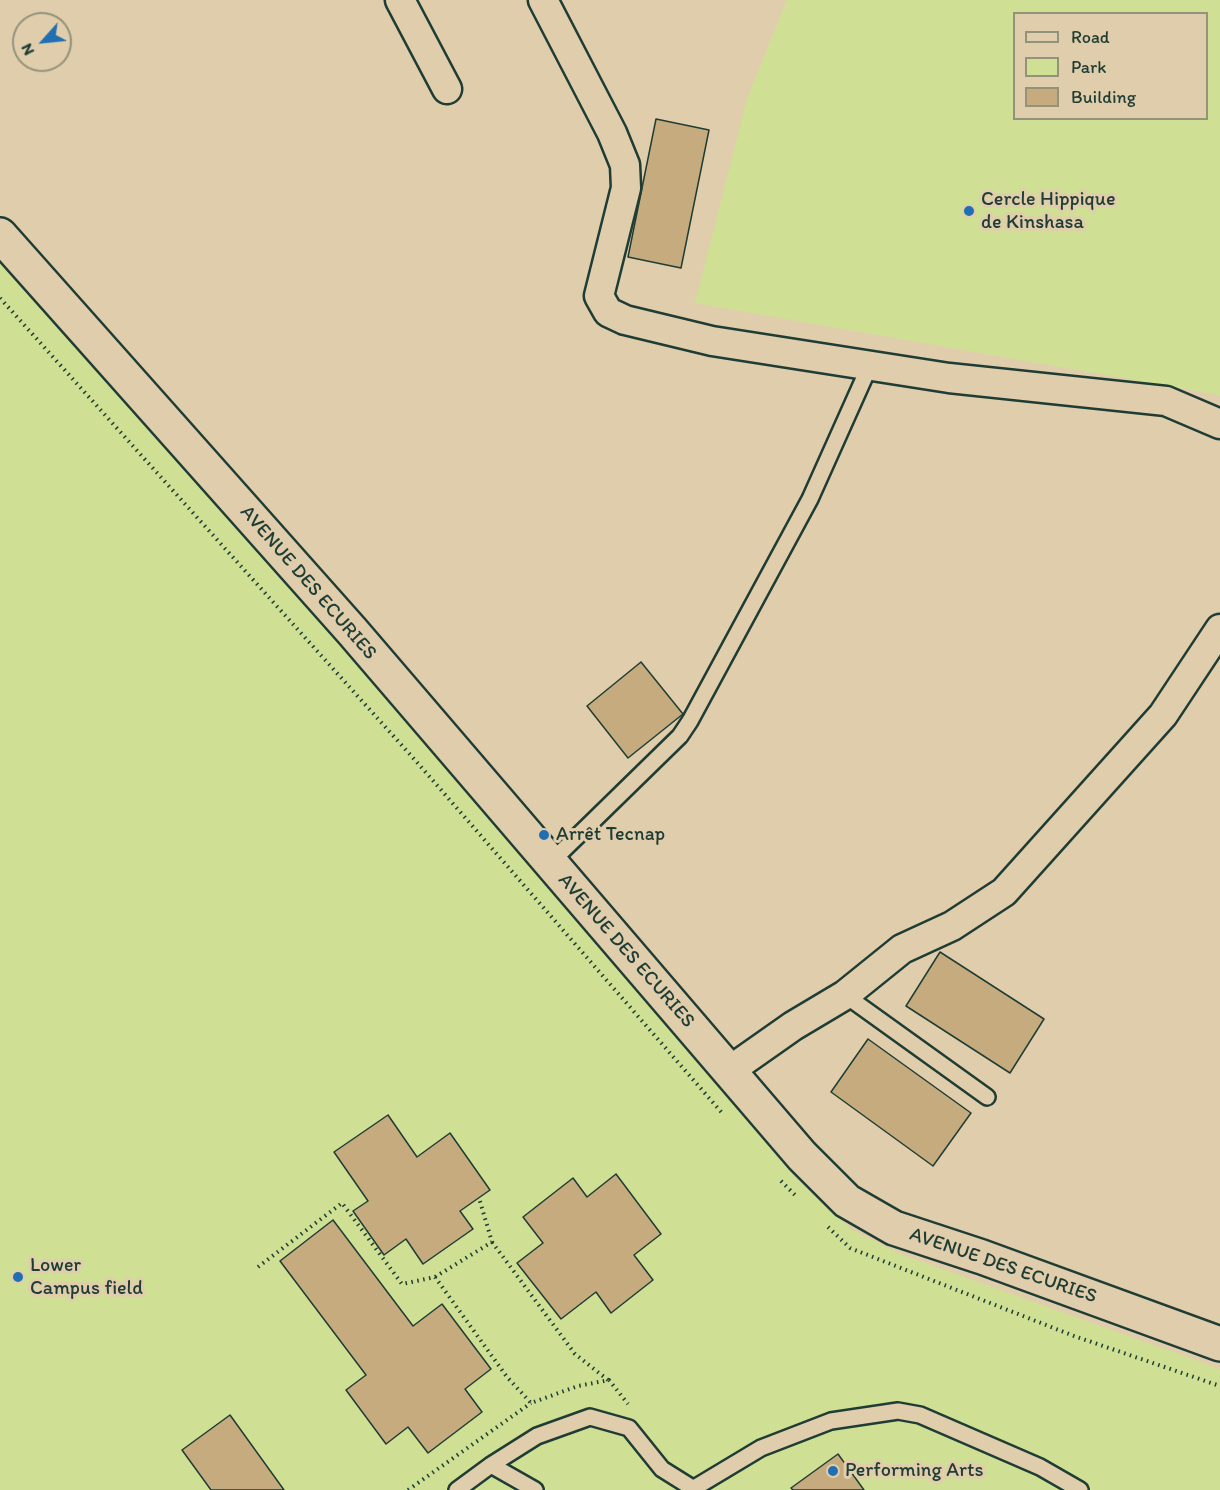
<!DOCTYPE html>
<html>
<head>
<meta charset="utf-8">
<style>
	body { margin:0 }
	#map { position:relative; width:1220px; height:1490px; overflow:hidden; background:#e0cdab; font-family:Itim,sans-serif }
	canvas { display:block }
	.legend { position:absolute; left:1013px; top:12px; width:195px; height:108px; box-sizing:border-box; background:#e0cdab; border:2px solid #93937b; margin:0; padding:8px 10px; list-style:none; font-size:18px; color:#1f3d34 }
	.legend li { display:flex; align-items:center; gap:12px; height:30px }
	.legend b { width:30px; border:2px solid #93937b }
	.north { position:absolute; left:12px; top:12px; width:60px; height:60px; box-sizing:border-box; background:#e0cdab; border:2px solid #93937b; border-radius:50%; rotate:243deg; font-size:16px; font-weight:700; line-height:24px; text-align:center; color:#1f3d34 }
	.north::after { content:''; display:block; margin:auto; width:21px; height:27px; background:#1f6fb2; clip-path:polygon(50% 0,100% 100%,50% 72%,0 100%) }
</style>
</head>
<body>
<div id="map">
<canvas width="1220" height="1490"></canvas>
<ul class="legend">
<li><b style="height:8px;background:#e0cdab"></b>Road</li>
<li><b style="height:16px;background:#cfe094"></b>Park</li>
<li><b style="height:16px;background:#c5ab7e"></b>Building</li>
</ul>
<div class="north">N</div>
</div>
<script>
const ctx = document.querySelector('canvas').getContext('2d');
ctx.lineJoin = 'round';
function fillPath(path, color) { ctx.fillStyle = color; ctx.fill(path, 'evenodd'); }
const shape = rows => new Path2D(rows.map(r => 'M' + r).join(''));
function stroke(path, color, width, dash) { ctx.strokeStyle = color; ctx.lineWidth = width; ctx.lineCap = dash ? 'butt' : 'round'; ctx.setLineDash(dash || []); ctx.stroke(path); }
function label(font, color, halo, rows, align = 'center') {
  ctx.font = font + ' Itim,sans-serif'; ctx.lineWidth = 6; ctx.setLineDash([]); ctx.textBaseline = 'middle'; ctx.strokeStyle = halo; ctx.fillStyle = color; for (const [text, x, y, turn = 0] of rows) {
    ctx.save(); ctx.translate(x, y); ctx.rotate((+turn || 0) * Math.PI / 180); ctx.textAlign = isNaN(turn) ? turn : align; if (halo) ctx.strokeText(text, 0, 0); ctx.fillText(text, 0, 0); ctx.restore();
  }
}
const green = shape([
	[787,0,1220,0,1220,395,695,303,747,99],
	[1014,14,1206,14,1206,118,1014,118],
	[0,254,188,466,795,1177,852,1230,903,1255,1220,1369,1220,1490,0,1490]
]);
const building = shape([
	[656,119,709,130,681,268,628,257,656,119],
	[641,662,683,714,628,758,587,706,641,662],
	[940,952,1044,1019,1010,1073,906,1006,940,952],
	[868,1039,971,1113,933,1166,831,1092,868,1039],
	[388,1115,417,1157,450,1133,490,1190,460,1211,473,1229,423,1264,406,1239,384,1255,353,1211,368,1201,334,1152,388,1115],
	[616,1174,661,1234,634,1255,653,1280,611,1313,596,1292,561,1319,517,1263,543,1243,523,1217,573,1178,587,1197,616,1174],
	[333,1220,413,1326,442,1304,491,1369,465,1389,482,1412,428,1453,408,1427,386,1444,346,1390,366,1375,280,1261,333,1220],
	[230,1415,284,1490,211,1490,182,1450,230,1415],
	[838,1454,864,1490,793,1490,791,1488,838,1454]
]);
const path = shape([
	[0,298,415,760,723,1114],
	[781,1181,797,1197],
	[828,1227,850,1248,1074,1336,1220,1386],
	[492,1242,575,1354,608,1380],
	[258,1267,342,1203,402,1284,435,1277,507,1377,531,1403,578,1386,609,1380,628,1404],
	[435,1277,492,1242,479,1198],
	[408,1490,531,1403]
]);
const service = shape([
	[550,863,680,736,690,721,810,499,870,365],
	[845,995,987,1097],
	[491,1465,535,1490],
	[457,1490,491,1465,537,1436,590,1417,629,1428,662,1469,694,1489],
	[691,1490,761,1448,831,1421,898,1411,920,1415,1040,1467,1080,1490]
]);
const minor = shape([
	[400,0,447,89],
	[543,0,612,133,625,165,626,188,599,296,608,312,625,320,712,341,949,378,1166,401,1220,424],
	[729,1071,793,1026,845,995,902,949,952,926,1004,892,1163,715,1220,629]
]);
const tertiary = shape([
	[0,235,352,631,802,1156,847,1201,894,1228,982,1257,1220,1344]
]);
const markers = [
	[969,211,6,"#1f6fb2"],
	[544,835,6,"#1f6fb2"],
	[18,1277,6,"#1f6fb2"],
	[833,1471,6,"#1f6fb2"]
];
const poiNames = [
	["Cercle Hippique",981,200],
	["de Kinshasa",981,223],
	["Arrêt Tecnap",556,835],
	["Lower",30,1266],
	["Campus field",30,1289],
	["Performing Arts",845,1471]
];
const streetNames = [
	["AVENUE DES ECURIES",308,583,49],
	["AVENUE DES ECURIES",626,951,49],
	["AVENUE DES ECURIES",1003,1266,19]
];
fillPath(green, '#cfe094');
fillPath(building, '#c5ab7e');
stroke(building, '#1f3d34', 1.5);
stroke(service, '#1f3d34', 20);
stroke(minor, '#1f3d34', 33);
stroke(tertiary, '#1f3d34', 38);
stroke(path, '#1f3d34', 4, [1.5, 4.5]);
stroke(service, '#e0cdab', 15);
stroke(minor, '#e0cdab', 28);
stroke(tertiary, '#e0cdab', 33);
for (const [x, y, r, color] of markers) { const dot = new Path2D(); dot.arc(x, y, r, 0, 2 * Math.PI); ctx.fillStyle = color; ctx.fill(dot); stroke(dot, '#e0cdab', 2); }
label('20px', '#1f3d34', '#e0cdab', poiNames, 'left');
label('20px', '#1f3d34', '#e0cdab', streetNames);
</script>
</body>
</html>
